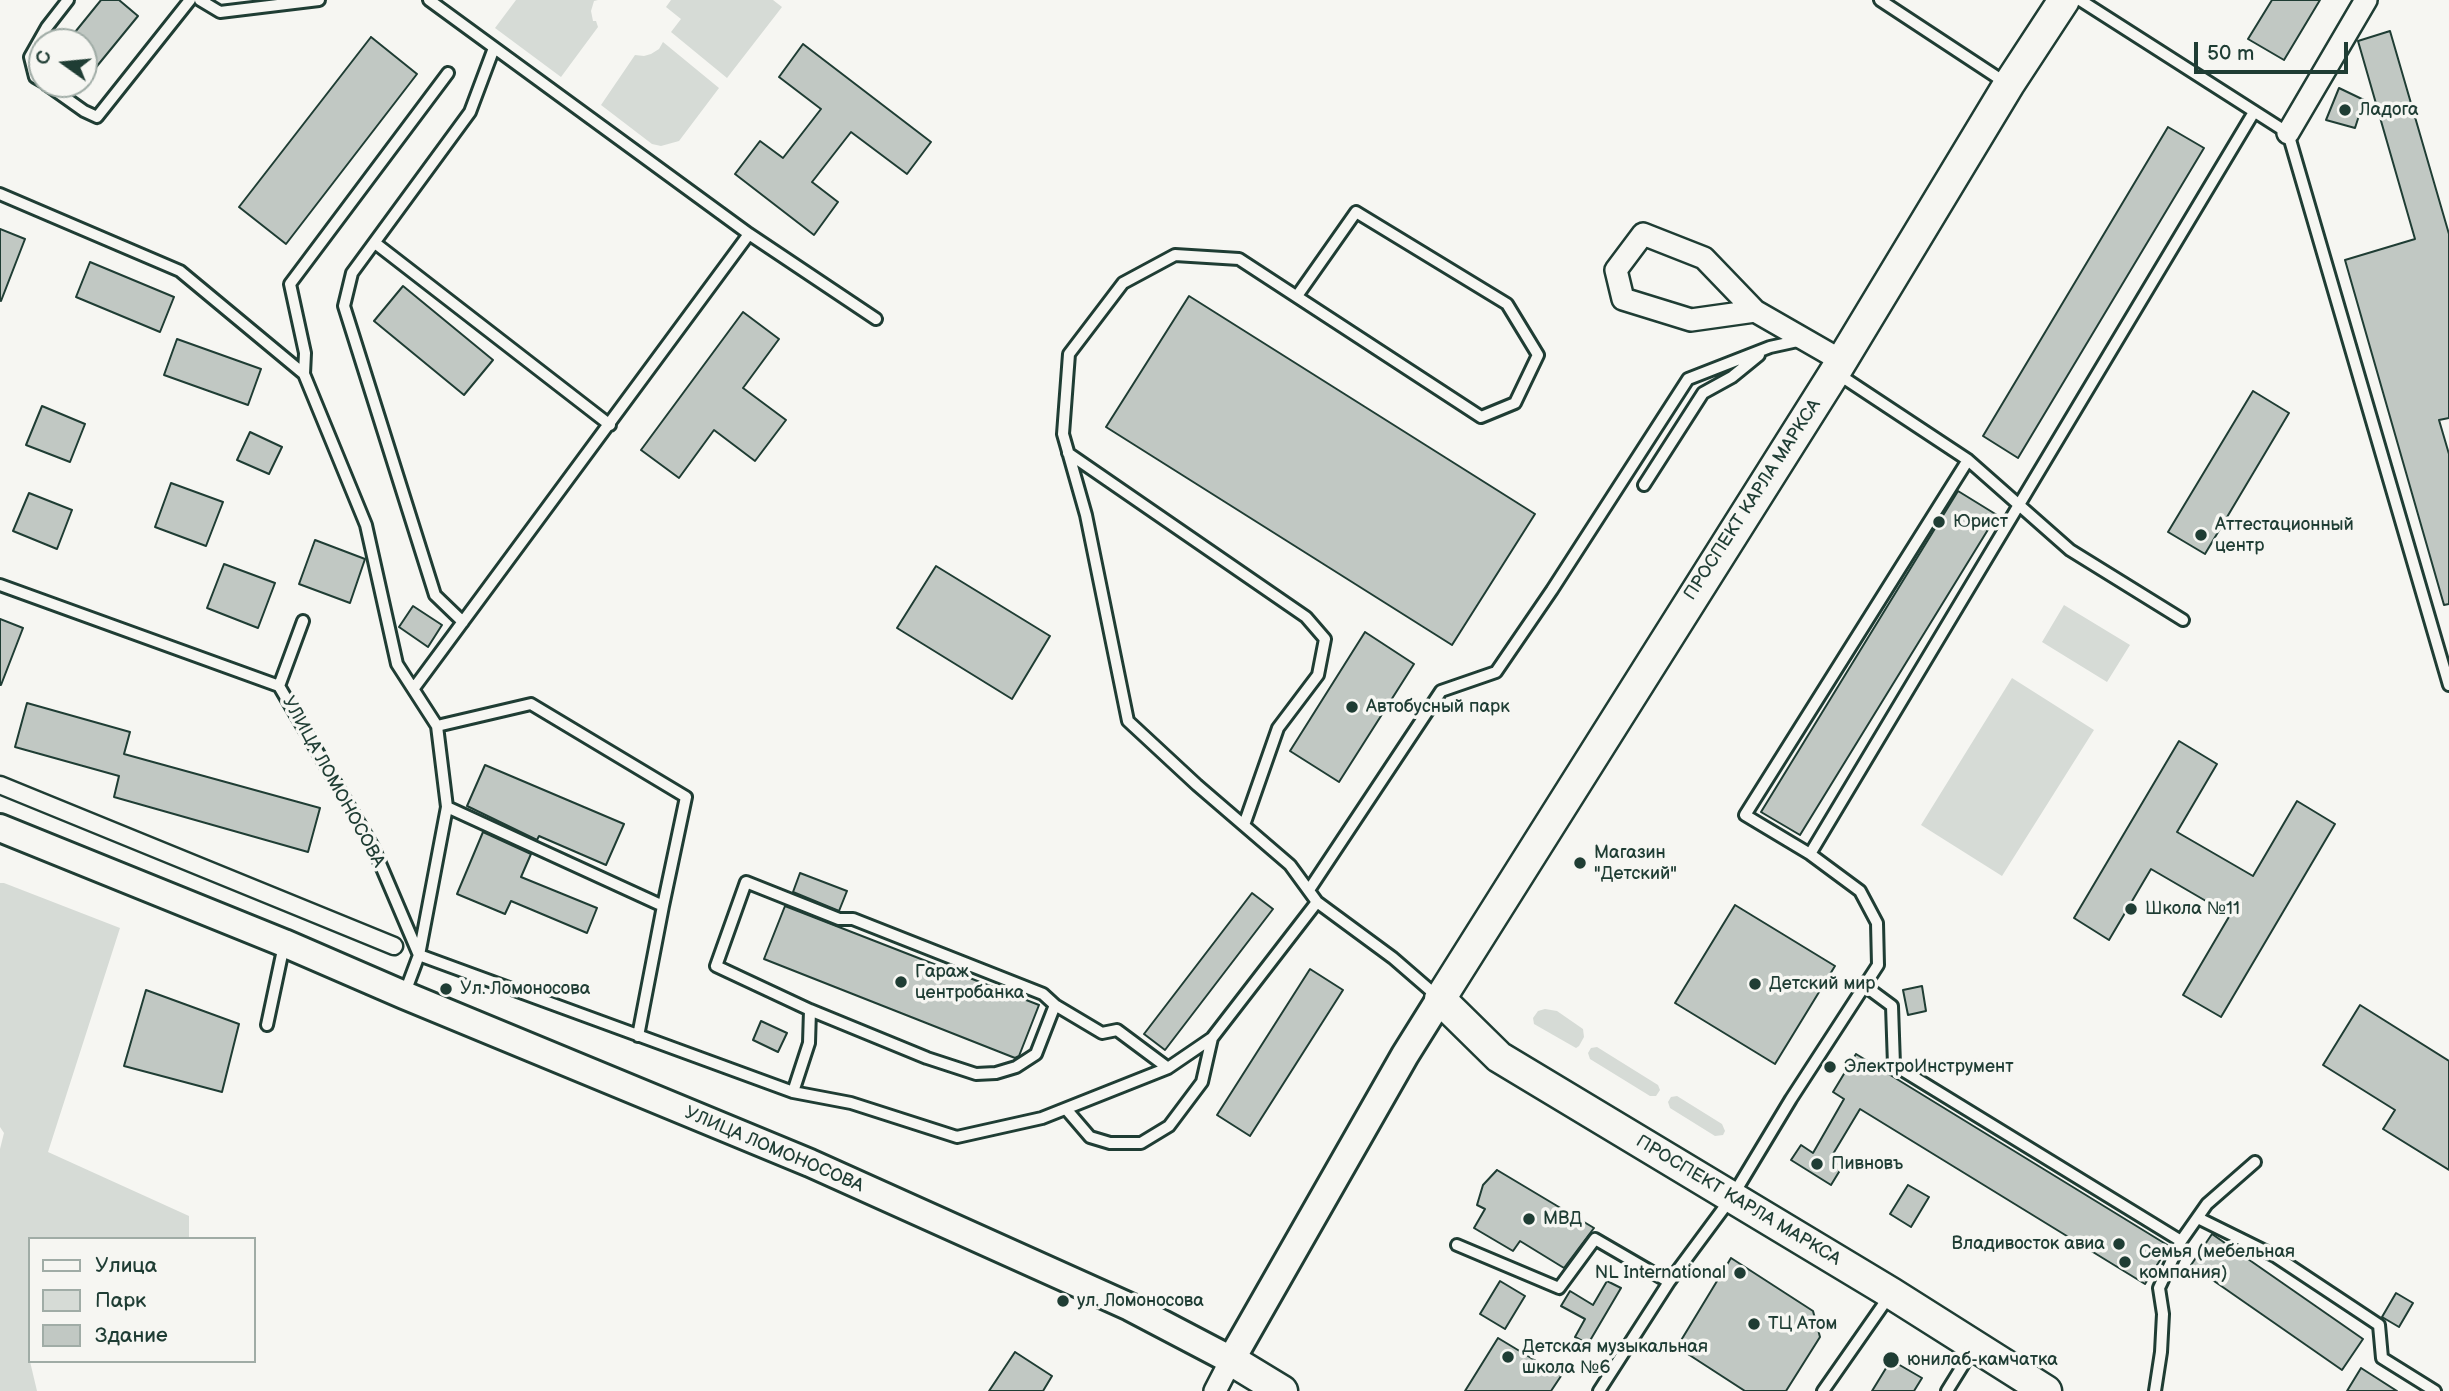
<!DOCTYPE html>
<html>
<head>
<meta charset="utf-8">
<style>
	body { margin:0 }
	#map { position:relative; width:2449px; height:1391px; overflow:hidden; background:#f6f6f2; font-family:"Balsamiq Sans",sans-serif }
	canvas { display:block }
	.legend { position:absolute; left:28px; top:1237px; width:228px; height:126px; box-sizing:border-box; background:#f6f6f2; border:2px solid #a0aca6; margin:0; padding:9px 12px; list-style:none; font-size:21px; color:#1f3d34 }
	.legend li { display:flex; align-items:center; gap:14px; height:35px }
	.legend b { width:35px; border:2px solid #a0aca6 }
	.north { position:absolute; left:28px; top:28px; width:70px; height:70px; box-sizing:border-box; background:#f6f6f2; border:2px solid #a0aca6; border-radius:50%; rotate:285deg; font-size:19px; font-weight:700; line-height:28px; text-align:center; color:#1f3d34 }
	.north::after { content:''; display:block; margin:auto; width:24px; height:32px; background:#1f3d34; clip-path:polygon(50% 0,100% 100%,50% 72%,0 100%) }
	.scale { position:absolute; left:2194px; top:42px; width:154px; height:32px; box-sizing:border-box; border:4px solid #1f3d34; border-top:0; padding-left:9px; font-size:21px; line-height:24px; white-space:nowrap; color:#1f3d34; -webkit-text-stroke:5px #f6f6f2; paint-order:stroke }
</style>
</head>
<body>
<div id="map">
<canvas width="2449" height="1391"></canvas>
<ul class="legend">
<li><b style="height:9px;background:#f6f6f2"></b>Улица</li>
<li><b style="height:19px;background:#d6dbd6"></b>Парк</li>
<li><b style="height:19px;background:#c1c8c3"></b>Здание</li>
</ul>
<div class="north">С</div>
<div class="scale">50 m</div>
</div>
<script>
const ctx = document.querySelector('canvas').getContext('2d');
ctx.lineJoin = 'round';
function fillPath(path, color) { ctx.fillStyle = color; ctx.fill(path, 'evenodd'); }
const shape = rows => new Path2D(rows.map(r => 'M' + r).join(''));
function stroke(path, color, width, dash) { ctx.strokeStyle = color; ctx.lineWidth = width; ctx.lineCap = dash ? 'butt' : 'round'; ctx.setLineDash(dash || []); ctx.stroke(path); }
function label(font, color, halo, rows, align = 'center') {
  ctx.font = font + ' "Balsamiq Sans",sans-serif'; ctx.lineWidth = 7; ctx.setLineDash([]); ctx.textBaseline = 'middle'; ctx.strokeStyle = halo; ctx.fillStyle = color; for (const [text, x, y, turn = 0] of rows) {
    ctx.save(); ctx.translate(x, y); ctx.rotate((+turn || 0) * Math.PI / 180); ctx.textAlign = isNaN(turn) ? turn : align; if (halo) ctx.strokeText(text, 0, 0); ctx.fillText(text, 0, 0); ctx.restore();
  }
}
const green = shape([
	[516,0,598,0,594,1,591,11,593,21,596,21,598,27,561,77,495,28],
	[671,0,773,0,782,7,727,78,671,32,681,19,666,7],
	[663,42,719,88,679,141,661,146,652,144,601,105,635,55,644,56,651,54,659,49],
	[2064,605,2130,645,2107,682,2042,642],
	[2012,678,2094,730,2002,876,1921,825],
	[0,883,4,883,120,928,48,1152,189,1216,189,1239,30,1239,28,1353,37,1391,0,1391,0,1149,4,1133,0,1127],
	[1545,1009,1557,1011,1583,1029,1584,1037,1579,1046,1576,1048,1534,1024,1533,1018,1538,1011],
	[1597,1047,1658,1085,1660,1090,1656,1096,1650,1096,1590,1059,1588,1053,1591,1048],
	[1677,1096,1722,1124,1725,1131,1723,1135,1715,1136,1670,1108,1668,1102,1671,1097]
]);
const building = shape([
	[101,0,119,0,138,16,84,82,84,42,67,42,101,0],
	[2272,0,2320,0,2284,60,2248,39,2272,0],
	[2390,31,2449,234,2449,418,2439,420,2449,454,2449,604,2444,605,2345,260,2415,239,2358,41,2390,31],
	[371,37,417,74,286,244,239,207,371,37],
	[803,44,931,142,907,174,851,132,812,182,838,202,814,235,735,174,760,141,783,158,821,109,779,77,803,44],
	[2339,88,2364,100,2355,128,2326,120,2339,88],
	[2168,127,2204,148,2018,458,1983,436,2168,127],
	[0,229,25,239,1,301,0,300,0,229],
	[90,262,174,297,160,332,76,297,90,262],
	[403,286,493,360,464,395,374,321,403,286],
	[1189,296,1535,514,1452,645,1106,427,1189,296],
	[743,312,779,339,743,388,786,420,755,461,714,430,679,478,641,450,743,312],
	[177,339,261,369,248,405,164,375,177,339],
	[2253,391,2289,413,2205,554,2168,532,2253,391],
	[42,406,85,424,70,462,26,445,42,406],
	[250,432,282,447,269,474,237,460,250,432],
	[171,483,223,502,206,546,155,527,171,483],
	[1958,491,1997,515,1800,835,1761,812,1958,491],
	[29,493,72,510,57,549,13,531,29,493],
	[315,540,365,559,350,603,299,584,315,540],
	[224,564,275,583,258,628,207,608,224,564],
	[936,566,1050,636,1012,699,897,628,936,566],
	[413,606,442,625,428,647,399,627,413,606],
	[0,619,23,628,1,685,0,685,0,619],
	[1365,632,1414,664,1339,782,1290,751,1365,632],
	[27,703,130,732,124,754,320,808,308,852,114,797,119,776,15,747,27,703],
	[2179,741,2217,764,2177,832,2253,876,2297,801,2335,824,2221,1017,2183,995,2230,915,2151,869,2109,940,2074,918,2179,741],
	[485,765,624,824,606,865,539,836,537,840,467,806,485,765],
	[483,832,531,854,521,877,597,908,587,933,511,901,505,914,457,894,483,832],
	[800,873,847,891,839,911,793,892,800,873],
	[1252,893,1273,909,1165,1050,1144,1034,1252,893],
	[1735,905,1835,966,1775,1064,1675,1003,1735,905],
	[785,906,1039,1005,1019,1056,1015,1058,764,959,785,906],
	[1310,969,1343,990,1250,1136,1217,1115,1310,969],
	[1922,986,1926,1011,1908,1015,1903,990,1922,986],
	[146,990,239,1024,222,1092,124,1066,146,990],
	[2360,1005,2449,1061,2449,1170,2383,1129,2395,1110,2323,1065,2360,1005],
	[761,1021,787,1033,778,1052,753,1040,761,1021],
	[1856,1054,2169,1246,2145,1284,1860,1109,1830,1159,1842,1167,1831,1185,1791,1160,1801,1145,1813,1153,1844,1099,1833,1092,1856,1054],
	[1497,1170,1594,1228,1564,1268,1520,1241,1513,1251,1474,1228,1485,1209,1477,1205,1483,1185,1497,1170],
	[1908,1185,1929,1197,1911,1227,1890,1214,1908,1185],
	[2212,1234,2363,1339,2342,1370,2191,1265,2212,1234],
	[1731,1258,1813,1311,1820,1337,1786,1391,1745,1391,1677,1347,1731,1258],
	[1500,1281,1525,1296,1505,1329,1480,1314,1500,1281],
	[1607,1281,1621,1288,1588,1344,1575,1337,1585,1319,1561,1306,1570,1291,1593,1305,1607,1281],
	[2396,1293,2413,1303,2399,1327,2382,1317,2396,1293],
	[1498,1338,1561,1376,1551,1391,1465,1391,1498,1338],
	[1015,1352,1052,1376,1043,1391,989,1391,1015,1352],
	[1891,1360,1922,1378,1914,1391,1872,1391,1891,1360],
	[2361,1368,2397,1391,2347,1391,2361,1368]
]);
const service = shape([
	[200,0,220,12,319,0],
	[429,0,749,234,876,319],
	[1880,0,2006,83],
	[2080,0,2288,133,2449,685],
	[42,81,35,77,30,57,47,27,68,0],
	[46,84,84,111,97,117,190,0],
	[0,194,180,271,304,374,366,525,397,664,437,726,447,807,419,955,404,995],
	[375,243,610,425],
	[1297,296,1356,212,1507,304,1538,355,1515,403,1481,417,1239,259,1175,255,1123,283,1069,354,1063,434,1086,515,1128,721,1197,785,1290,865,1317,902],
	[304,374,305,353,290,284,448,73],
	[1838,374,1968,460,2070,550,2183,620],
	[1068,453,1306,617,1325,639,1318,675,1278,728,1244,825],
	[1644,485,1703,393,1732,377,1759,355],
	[0,585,279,686,373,847,419,955],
	[463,622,435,595,344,306,352,273,470,112,494,48],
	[279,686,303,621],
	[414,688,749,234],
	[437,726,531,704,686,797,663,906],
	[447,807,663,906,638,1036],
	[1810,854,2254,112],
	[1309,890,1441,691,1496,672,1552,590,1688,379,1770,347,1802,340],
	[419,955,793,1092,851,1103,957,1137,1042,1118,1168,1068,1212,1038,1317,902,1393,958,1438,997],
	[1865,986,1892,1006,1894,1065,2181,1241,2159,1288,2163,1314,2161,1352,2155,1391],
	[1055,1005,1102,1033,1117,1030,1168,1068],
	[267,1025,284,945],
	[793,1092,809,1043,810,1010,927,1058,976,1074,996,1073,1016,1067,1036,1054,1055,1005,1043,994,853,919,839,919,746,882,716,966,810,1010],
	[1066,1109,1090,1137,1110,1143,1141,1143,1169,1126,1202,1082,1212,1038],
	[2198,1218,2275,1256,2379,1325,2382,1358,2435,1391],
	[2181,1241,2207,1204,2255,1162],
	[1457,1245,1559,1288,1595,1239,1669,1282],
	[1599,1391,1669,1282,1732,1197,1791,1099,1878,965,1877,923,1860,891,1810,854,1745,815,1968,460],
	[1823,1391,1890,1295],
	[1947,1391,1973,1349]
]);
const pedestrian = shape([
	[0,785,394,946]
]);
const minor = shape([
	[2288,133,2366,0],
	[1755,311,1704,258,1643,234,1616,270,1623,299,1691,320,1755,311,1842,361],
	[1215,1391,1231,1360]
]);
const tertiary = shape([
	[0,828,284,943,404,995,810,1163,1130,1307,1231,1360,1405,1055,1440,999]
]);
const secondary = shape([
	[1231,1360,1282,1391],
	[2046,1391,1891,1293,1499,1057,1440,999,1835,372,2009,84,2064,0]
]);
const markers = [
	[2345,110,7,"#1f3d34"],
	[1939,522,7,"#1f3d34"],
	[2201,535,7,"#1f3d34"],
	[1352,707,7,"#1f3d34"],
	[1580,863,7,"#1f3d34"],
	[2131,909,7,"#1f3d34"],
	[901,982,7,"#1f3d34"],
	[1755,984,7,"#1f3d34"],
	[446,989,7,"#1f3d34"],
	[1830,1067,7,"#1f3d34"],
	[1817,1164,7,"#1f3d34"],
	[1529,1219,7,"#1f3d34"],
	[2119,1244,7,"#1f3d34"],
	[2125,1262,7,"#1f3d34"],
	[1740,1273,7,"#1f3d34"],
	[1063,1301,7,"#1f3d34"],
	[1754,1324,7,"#1f3d34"],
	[1508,1357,7,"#1f3d34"],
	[1891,1360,9,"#1f3d34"]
];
const poiNames = [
	["Ладога",2359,110],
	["Юрист",1953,522],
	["Аттестационный",2215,525],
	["центр",2215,546],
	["Автобусный парк",1366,707],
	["Магазин",1594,853],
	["\"Детский\"",1594,874],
	["Школа №11",2145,909],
	["Гараж",915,972],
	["центробанка",915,993],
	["Детский мир",1769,984],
	["Ул. Ломоносова",460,989],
	["ЭлектроИнструмент",1844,1067],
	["Пивновъ",1831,1164],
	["МВД",1543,1219],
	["Владивосток авиа",2105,1244,"right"],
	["Семья (мебельная",2139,1252],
	["компания)",2139,1273],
	["NL International",1726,1273,"right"],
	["ул. Ломоносова",1077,1301],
	["ТЦ Атом",1768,1324],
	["Детская музыкальная",1522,1347],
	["школа №6",1522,1368],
	["юнилаб-камчатка",1907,1360]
];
const streetNames = [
	["ПРОСПЕКТ КАРЛА МАРКСА",1753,500,-57],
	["УЛИЦА ЛОМОНОСОВА",333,782,61],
	["УЛИЦА ЛОМОНОСОВА",774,1150,23],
	["ПРОСПЕКТ КАРЛА МАРКСА",1738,1201,31]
];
fillPath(green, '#d6dbd6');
fillPath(building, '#c1c8c3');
stroke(building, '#1f3d34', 2);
stroke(service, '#1f3d34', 16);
stroke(pedestrian, '#1f3d34', 21);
stroke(minor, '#1f3d34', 26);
stroke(tertiary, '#1f3d34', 32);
stroke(secondary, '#1f3d34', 35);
stroke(service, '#f6f6f2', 10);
stroke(pedestrian, '#f6f6f2', 16);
stroke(minor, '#f6f6f2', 21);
stroke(tertiary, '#f6f6f2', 26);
stroke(secondary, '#f6f6f2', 30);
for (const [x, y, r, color] of markers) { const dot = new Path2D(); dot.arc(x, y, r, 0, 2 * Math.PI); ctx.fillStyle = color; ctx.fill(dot); stroke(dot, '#f6f6f2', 2.5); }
label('18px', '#1f3d34', '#f6f6f2', poiNames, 'left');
label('18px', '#1f3d34', '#f6f6f2', streetNames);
</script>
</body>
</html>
